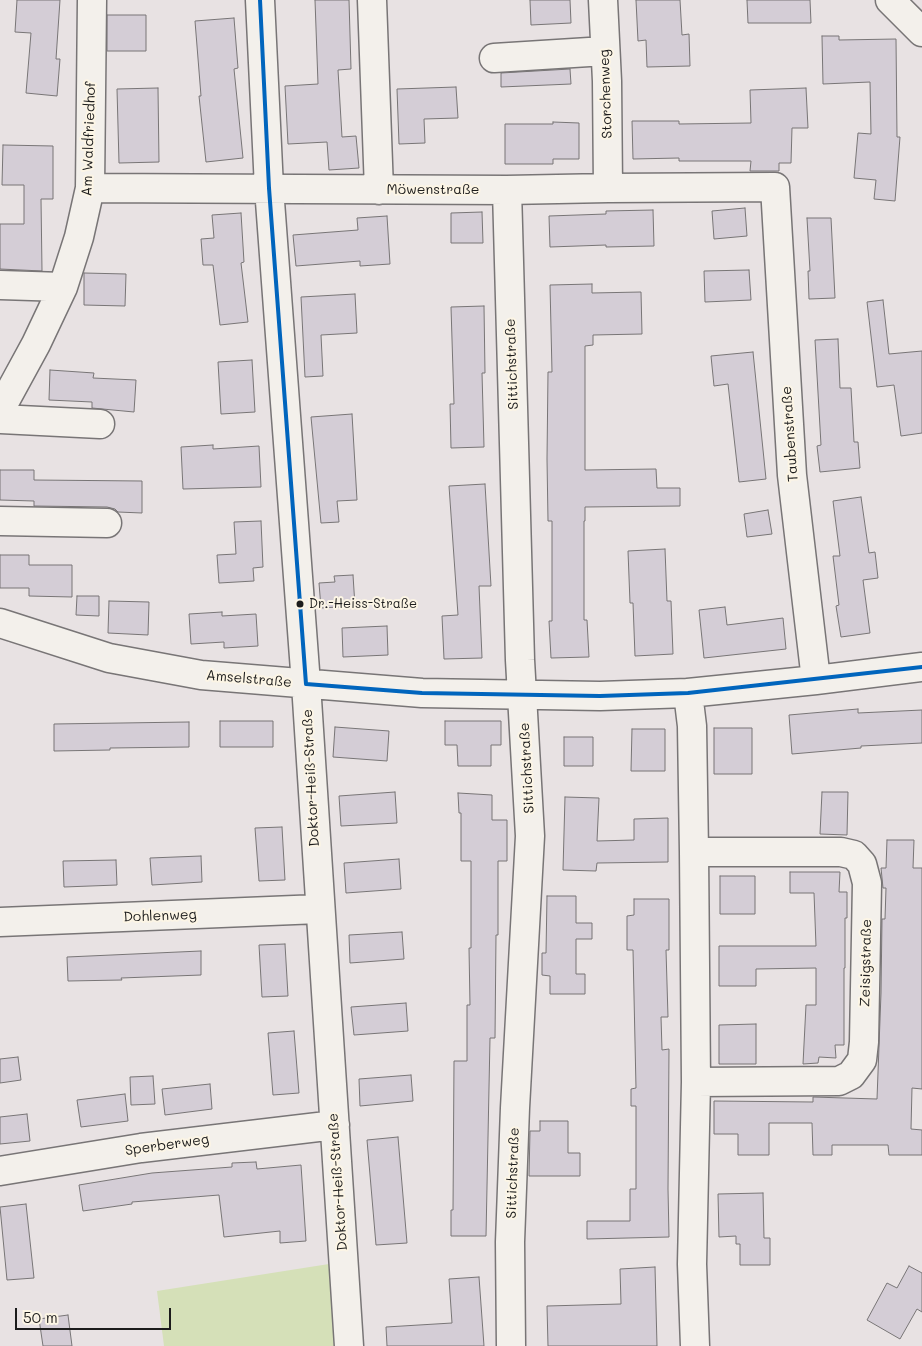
<!DOCTYPE html>
<html>
<head>
<meta charset="utf-8">
<style>
	body { margin:0 }
	#map { position:relative; width:922px; height:1346px; overflow:hidden; background:#e8e2e3; font-family:Mali,sans-serif }
	canvas { display:block }
	.scale { position:absolute; left:15px; top:1308px; width:156px; height:22px; box-sizing:border-box; border:2px solid #1c1c1c; border-top:0; padding-left:6px; font-size:15px; line-height:18px; white-space:nowrap; color:#1c1c1c; -webkit-text-stroke:4px #fcf5e5; paint-order:stroke }
</style>
</head>
<body>
<div id="map">
<canvas width="922" height="1346"></canvas>
<div class="scale">50 m</div>
</div>
<script>
const ctx = document.querySelector('canvas').getContext('2d');
ctx.lineJoin = 'round';
function fillPath(path, color) { ctx.fillStyle = color; ctx.fill(path, 'evenodd'); }
const shape = rows => new Path2D(rows.map(r => 'M' + r).join(''));
function stroke(path, color, width, dash) { ctx.strokeStyle = color; ctx.lineWidth = width; ctx.lineCap = dash ? 'butt' : 'round'; ctx.setLineDash(dash || []); ctx.stroke(path); }
function label(font, color, halo, rows, align = 'center') {
  ctx.font = font + ' Mali,sans-serif'; ctx.lineWidth = 4; ctx.setLineDash([]); ctx.textBaseline = 'middle'; ctx.strokeStyle = halo; ctx.fillStyle = color; for (const [text, x, y, turn = 0] of rows) {
    ctx.save(); ctx.translate(x, y); ctx.rotate((+turn || 0) * Math.PI / 180); ctx.textAlign = isNaN(turn) ? turn : align; if (halo) ctx.strokeText(text, 0, 0); ctx.fillText(text, 0, 0); ctx.restore();
  }
}
const green = shape([
	[329,1264,334,1346,164,1346,157,1291]
]);
const building = shape([
	[17,0,60,0,56,59,60,59,57,96,26,93,31,33,15,32,17,0],
	[315,0,349,0,351,69,338,70,342,137,356,136,359,168,329,170,327,142,288,144,285,86,318,84,315,0],
	[530,0,570,0,571,23,531,25,530,0],
	[636,0,680,0,682,35,689,34,690,66,647,67,646,40,638,41,636,0],
	[747,0,810,0,811,23,748,23,747,0],
	[107,15,146,15,146,51,107,51,107,15],
	[234,18,238,68,234,69,243,158,206,162,199,96,201,96,195,21,234,18],
	[822,36,839,36,839,40,896,39,897,137,900,137,895,201,874,199,876,180,854,178,858,133,871,134,870,82,823,84,822,36],
	[570,69,571,84,501,87,501,73,570,69],
	[456,87,458,118,424,119,425,143,399,144,397,89,456,87],
	[158,88,159,162,119,163,117,89,158,88],
	[806,88,808,128,792,128,791,163,779,163,779,171,750,171,751,161,679,161,679,158,633,159,632,121,679,121,679,124,751,123,750,90,806,88],
	[553,122,579,123,579,159,553,159,553,164,505,164,505,124,553,124,553,122],
	[3,145,53,146,53,199,41,199,42,271,0,269,0,224,24,224,24,185,2,185,3,145],
	[745,208,747,236,714,239,712,211,745,208],
	[653,210,654,246,606,247,606,245,550,247,549,216,606,214,606,211,653,210],
	[482,212,483,243,451,243,451,213,482,212],
	[241,213,244,262,241,263,248,322,220,325,213,265,203,265,201,239,214,238,212,215,241,213],
	[387,216,390,264,360,266,360,261,296,266,293,235,358,230,357,218,387,216],
	[807,218,831,218,835,298,809,299,808,271,810,271,807,218],
	[749,270,751,300,705,302,704,271,749,270],
	[84,273,126,274,125,306,84,305,84,273],
	[592,284,592,293,641,292,642,334,593,335,593,345,585,346,585,470,656,469,657,488,680,488,680,506,585,507,585,521,584,521,584,620,587,620,589,657,551,658,549,621,552,621,552,521,548,521,547,459,548,372,552,372,550,285,592,284],
	[355,294,357,333,321,335,323,376,305,377,301,297,355,294],
	[883,300,889,354,922,351,922,433,901,436,894,385,877,387,867,302,883,300],
	[484,306,485,373,482,373,484,447,451,448,450,404,454,404,451,307,484,306],
	[838,339,840,388,851,388,854,442,858,442,860,468,820,472,817,446,821,445,815,340,838,339],
	[753,352,766,479,739,482,728,384,714,386,711,356,753,352],
	[252,360,255,412,221,414,218,362,252,360],
	[50,370,94,373,93,378,136,380,134,412,92,408,92,402,49,400,50,370],
	[352,414,357,500,337,501,339,522,321,523,311,417,352,414],
	[213,445,213,449,259,446,261,487,183,489,181,447,213,445],
	[0,470,34,470,34,480,142,481,142,513,118,512,115,509,107,507,34,506,34,501,0,500,0,470],
	[485,484,491,586,479,586,482,658,444,659,442,616,458,615,449,486,485,484],
	[861,497,869,553,875,552,878,578,863,580,870,633,841,637,836,606,839,605,833,556,840,556,833,501,861,497],
	[768,510,772,534,747,537,744,514,768,510],
	[261,521,263,567,253,568,254,581,219,583,217,555,236,554,234,522,261,521],
	[665,549,667,601,671,601,673,654,635,656,633,603,630,603,628,551,665,549],
	[0,555,29,555,29,565,72,565,72,597,29,596,29,588,0,588,0,555],
	[353,575,355,606,321,608,319,583,335,582,334,576,353,575],
	[77,596,99,596,99,616,76,615,77,596],
	[109,601,149,602,148,635,108,633,109,601],
	[725,607,727,625,783,618,786,649,704,658,699,610,725,607],
	[222,612,222,616,256,614,258,646,224,648,224,642,191,644,189,614,222,612],
	[387,626,388,655,343,657,342,628,387,626],
	[858,709,858,713,922,710,922,743,861,746,861,748,792,754,789,715,858,709],
	[220,721,273,721,273,747,220,747,220,721],
	[445,721,501,721,501,745,491,745,491,766,458,766,457,745,445,745,445,721],
	[189,722,189,747,110,748,110,750,54,751,54,724,189,722],
	[335,727,389,731,387,761,333,757,335,727],
	[714,728,752,728,752,774,714,774,714,728],
	[632,729,665,729,665,771,631,771,632,729],
	[564,737,593,737,593,766,564,766,564,737],
	[395,792,397,823,341,826,339,796,395,792],
	[822,792,848,792,847,835,820,834,822,792],
	[458,793,492,795,492,820,507,820,507,861,498,861,498,935,496,935,495,1038,490,1038,486,1236,451,1236,451,1210,453,1210,454,1061,467,1061,467,1005,470,1005,469,948,471,948,471,861,461,861,461,813,459,813,458,793],
	[565,797,599,798,597,841,634,840,634,819,668,818,668,862,597,863,596,871,563,870,565,797],
	[282,827,285,880,259,881,255,828,282,827],
	[887,840,914,840,913,868,922,868,922,1089,912,1088,911,1129,922,1130,922,1155,889,1155,888,1145,832,1145,832,1155,813,1155,812,1123,769,1123,769,1155,738,1155,738,1134,714,1134,714,1101,813,1102,813,1097,877,1099,881,993,882,919,885,919,886,888,883,888,881,868,886,868,887,840],
	[201,856,202,882,152,885,150,858,201,856],
	[399,859,401,889,346,893,344,863,399,859],
	[116,860,117,885,64,887,63,861,116,860],
	[790,872,840,872,839,892,847,892,847,918,845,918,845,968,844,968,844,1045,835,1045,836,1058,819,1057,818,1063,803,1064,806,1005,816,1005,816,968,756,969,756,986,719,986,719,946,816,946,814,893,790,893,790,872],
	[720,876,755,876,755,914,720,914,720,876],
	[547,896,576,896,576,923,592,923,592,939,576,939,576,974,585,974,585,994,550,994,550,976,542,975,542,953,546,953,547,896],
	[634,899,669,899,669,950,666,950,668,1017,661,1017,662,1050,669,1049,668,1189,669,1237,587,1239,587,1221,630,1221,630,1189,636,1189,636,1106,631,1106,631,1089,636,1088,633,950,627,950,627,916,634,915,634,899],
	[402,932,404,959,350,963,349,935,402,932],
	[285,944,288,996,262,997,259,945,285,944],
	[201,951,201,975,121,978,122,980,68,981,67,957,201,951],
	[406,1003,408,1031,354,1035,351,1007,406,1003],
	[756,1024,756,1064,719,1064,719,1025,756,1024],
	[294,1031,299,1093,273,1095,268,1033,294,1031],
	[18,1057,21,1080,0,1083,0,1059,18,1057],
	[411,1075,413,1101,360,1106,359,1079,411,1075],
	[153,1076,155,1104,131,1105,130,1077,153,1076],
	[210,1084,212,1109,165,1115,162,1089,210,1084],
	[125,1094,128,1121,81,1127,77,1100,125,1094],
	[27,1114,30,1141,0,1144,0,1117,27,1114],
	[540,1121,568,1121,568,1153,580,1153,580,1176,529,1176,530,1131,540,1131,540,1121],
	[398,1137,407,1243,376,1245,367,1140,398,1137],
	[256,1162,257,1169,301,1165,306,1241,280,1243,280,1231,224,1237,219,1195,132,1202,132,1204,83,1211,79,1185,152,1173,232,1167,232,1163,256,1162],
	[763,1193,764,1238,770,1238,770,1265,740,1265,740,1244,736,1244,736,1236,719,1237,718,1194,763,1193],
	[26,1204,34,1278,7,1280,0,1207,26,1204],
	[909,1266,922,1273,922,1312,917,1309,900,1339,867,1320,887,1283,897,1288,909,1266],
	[655,1267,657,1346,548,1346,547,1306,621,1304,620,1269,655,1267],
	[479,1277,484,1346,387,1346,386,1327,452,1323,449,1279,479,1277],
	[68,1315,72,1346,43,1346,39,1319,68,1315]
]);
const minor = shape([
	[260,0,269,188,306,684,349,1346],
	[372,0,379,190],
	[603,0,607,81,608,188],
	[890,0,922,32],
	[494,58,605,51],
	[90,188,507,190,608,188,775,187,792,475,816,680],
	[507,190,520,660,530,836,515,1108,510,1242,511,1346],
	[0,285,63,287],
	[0,410,36,344,63,287,79,237,90,188,92,0],
	[0,419,100,424],
	[0,521,107,523],
	[0,623,109,658,201,675,422,693,600,696,688,693,816,680,922,667],
	[688,693,692,726,694,852,696,1082,692,1264,695,1346],
	[694,852,841,852,854,855,862,864,867,883,864,1042,862,1060,851,1075,839,1081,696,1082],
	[0,922,319,909],
	[0,1171,141,1148,335,1125]
]);
const bus1 = shape([
	[260,0,269,188,306,684],
	[306,684,422,693,600,696,688,693,922,667]
]);
const markers = [
	[300,604,4.5,"#1c1c1c"]
];
const busNames = [
	["Dr.-Heiss-Straße",309,604]
];
const streetNames = [
	["Storchenweg",606,94,-92],
	["Am Waldfriedhof",89,139,-88],
	["Möwenstraße",433,190],
	["Sittichstraße",512,364,-92],
	["Taubenstraße",790,434,-94],
	["Amselstraße",249,679,5],
	["Sittichstraße",527,768,-93],
	["Doktor-Heiß-Straße",311,778,-93],
	["Dohlenweg",160,916,-2],
	["Zeisigstraße",866,963,-89],
	["Sperberweg",167,1145,-8],
	["Sittichstraße",513,1173,-88],
	["Doktor-Heiß-Straße",338,1182,-94]
];
fillPath(green, '#d5e0b8');
fillPath(building, '#d4cdd6');
stroke(building, '#787576', 1);
stroke(minor, '#787576', 31);
stroke(minor, '#f3f0eb', 28);
stroke(bus1, '#0065bd', 4);
for (const [x, y, r, color] of markers) { const dot = new Path2D(); dot.arc(x, y, r, 0, 2 * Math.PI); ctx.fillStyle = color; ctx.fill(dot); stroke(dot, '#fcf5e5', 2); }
label('13px', '#1c1c1c', '#fcf5e5', busNames, 'left');
label('14px', '#1c1c1c', '#fcf5e5', streetNames);
</script>
</body>
</html>
